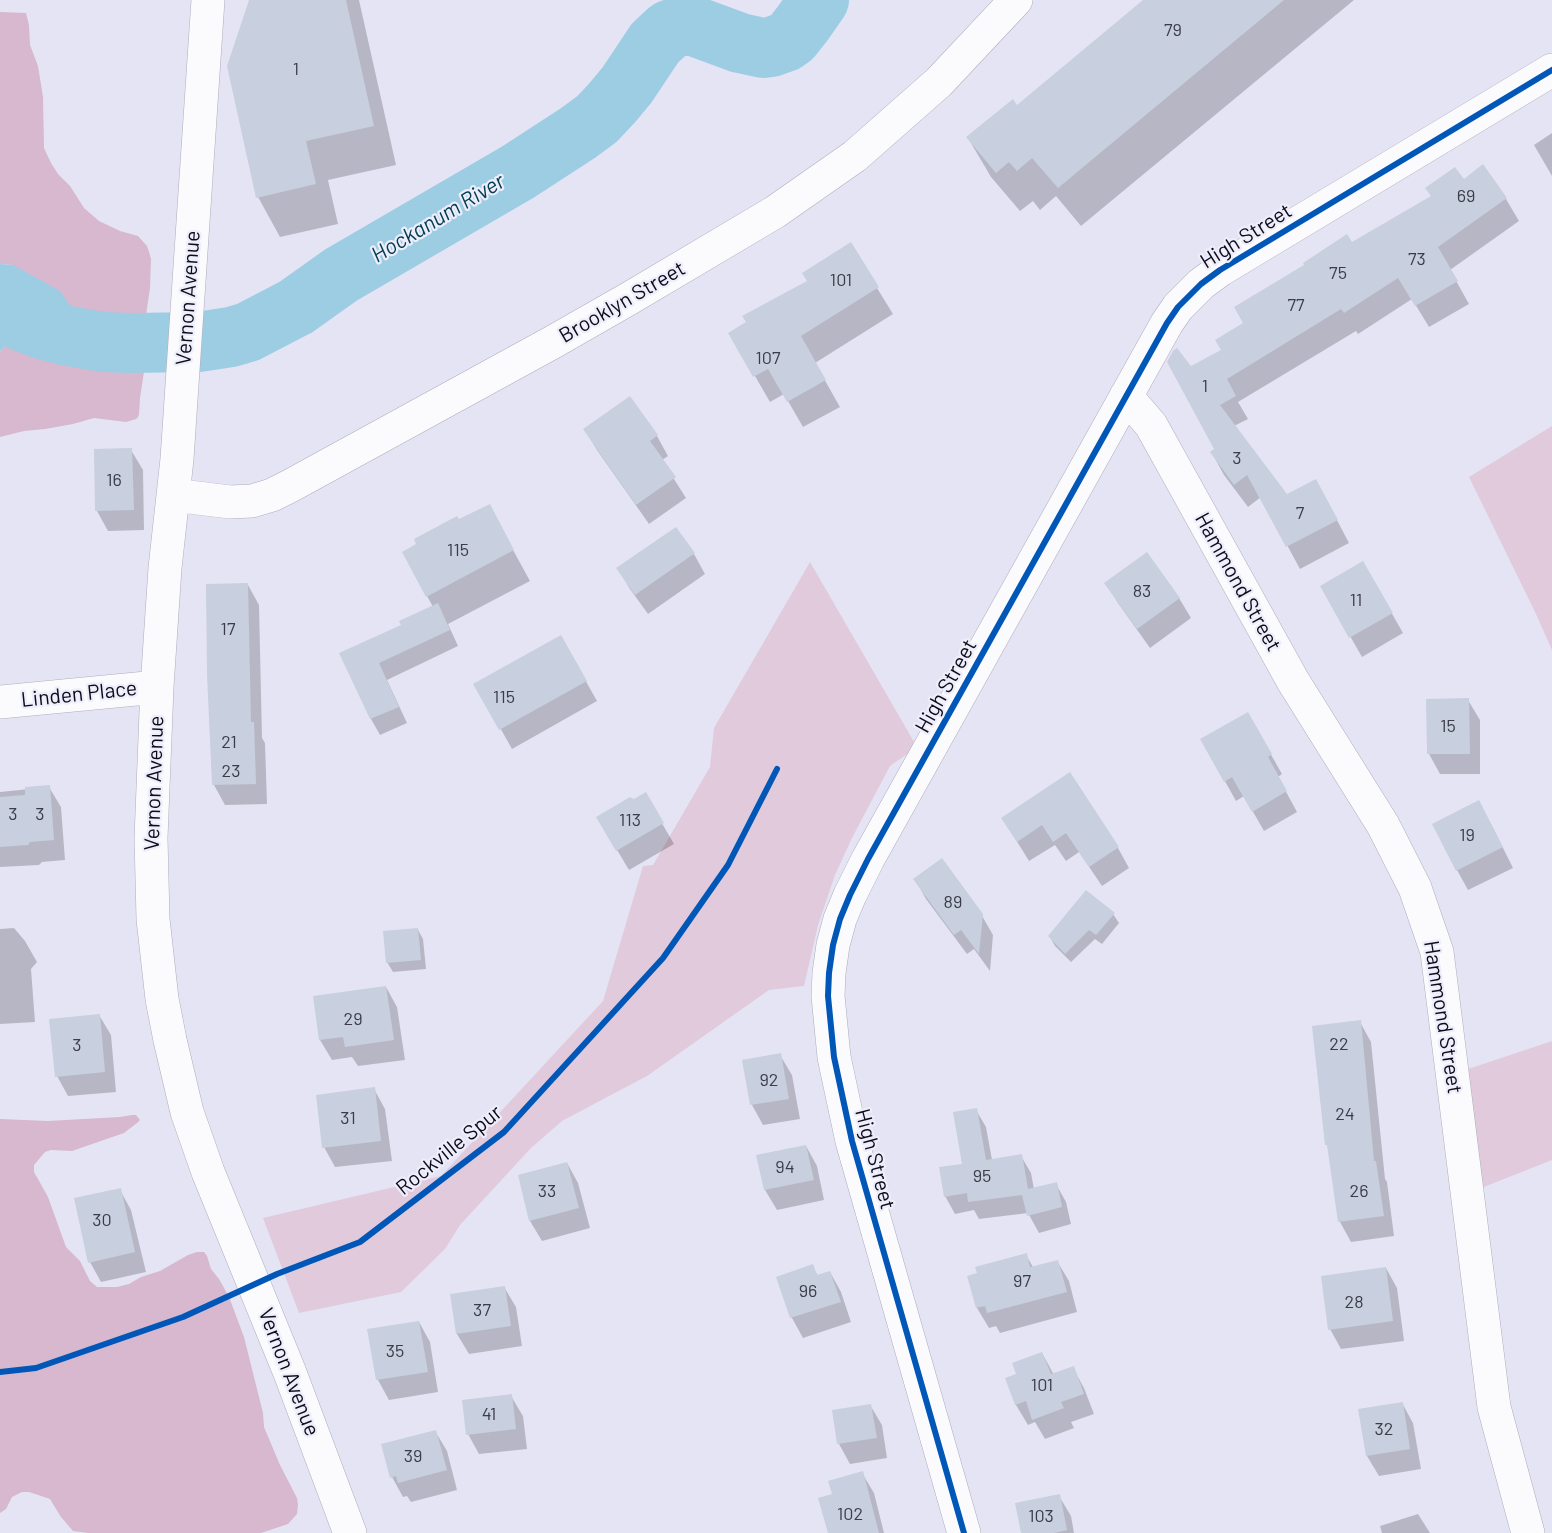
<!DOCTYPE html>
<html>
<head>
<meta charset="utf-8">
<style>
	body { margin:0 }
	canvas { display:block; background:#e4e4f5 }
</style>
</head>
<body>
<canvas width="1552" height="1533"></canvas>
<script>
const ctx = document.querySelector('canvas').getContext('2d');
ctx.lineJoin = 'round';
function fillPath(path, color) { ctx.fillStyle = color; ctx.fill(path, 'evenodd'); }
const shape = rows => new Path2D(rows.map(r => 'M' + r).join(''));
function stroke(path, color, width, dash) { ctx.strokeStyle = color; ctx.lineWidth = width; ctx.lineCap = dash ? 'butt' : 'round'; ctx.setLineDash(dash || []); ctx.stroke(path); }
function label(font, color, halo, rows, align = 'center') {
  ctx.font = font + ' Barlow,sans-serif'; ctx.lineWidth = 4.5; ctx.setLineDash([]); ctx.textBaseline = 'middle'; ctx.strokeStyle = halo; ctx.fillStyle = color; for (const [text, x, y, turn = 0] of rows) {
    ctx.save(); ctx.translate(x, y); ctx.rotate((+turn || 0) * Math.PI / 180); ctx.textAlign = isNaN(turn) ? turn : align; if (halo) ctx.strokeText(text, 0, 0); ctx.fillText(text, 0, 0); ctx.restore();
  }
}
const green = shape([
	[1552,426,1552,650,1536,614,1469,477],
	[810,562,917,747,890,766,852,838,835,875,818,925,804,986,769,990,647,1076,562,1121,531,1148,460,1225,445,1249,401,1292,299,1313,263,1218,441,1176,603,1001,643,866,653,865,710,767,714,728],
	[1552,1041,1552,1160,1456,1198,1444,1077]
]);
const forest = shape([
	[0,12,26,13,29,25,30,45,38,66,43,97,44,148,51,163,58,174,70,186,84,208,99,221,120,231,138,236,147,246,149,252,151,259,150,288,146,315,145,365,140,398,139,414,138,417,136,419,126,422,94,418,73,424,45,429,24,431,0,437,0,352,7,342,13,265,0,264],
	[132,1115,136,1115,140,1120,137,1123,124,1133,72,1151,51,1150,45,1152,34,1165,34,1172,48,1197,66,1247,80,1261,90,1281,97,1287,117,1287,129,1284,141,1277,160,1271,188,1255,197,1252,204,1252,207,1256,211,1269,219,1279,229,1297,244,1337,263,1413,264,1427,280,1465,297,1498,298,1505,297,1514,288,1524,261,1533,88,1533,73,1531,61,1517,50,1499,29,1492,22,1492,12,1497,6,1509,0,1513,0,1119,48,1121,120,1117]
]);
const water = shape([
	[0,264,13,265,60,291,71,307,74,320,73,333,71,335,7,342,0,352]
]);
const shadow = shape([
	[250,0,359,0,396,165,328,180,338,224,280,237,258,197],
	[1145,0,1354,0,1081,226,1056,196,1040,210,1033,201,1020,211,991,177,968,138,1017,107],
	[1552,133,1552,176,1534,145],
	[1463,181,1506,199,1519,221,1450,270,1469,304,1429,327,1412,299,1358,334,1356,331,1238,402,1248,419,1234,426,1286,496,1328,503,1349,543,1300,569,1261,497,1248,507,1224,475,1212,453,1216,449,1191,368,1223,351,1245,323,1351,244],
	[850,244,893,314,815,363,840,407,803,427,784,394,770,402,730,333,748,323,808,282],
	[630,399,657,436,668,456,662,460,686,498,649,524,597,450,585,430],
	[131,450,143,470,144,530,108,531,97,511],
	[489,506,530,581,448,624,458,646,387,680,407,723,380,735,371,719,341,654,403,625,433,607,427,596,458,521],
	[694,554,705,574,648,614,630,589,618,569],
	[1363,563,1403,633,1362,657,1322,587],
	[1106,583,1179,598,1191,618,1150,648,1118,603],
	[248,585,259,605,262,738,265,743,267,804,225,805,214,785,209,674],
	[561,637,597,701,512,749,476,685],
	[1428,700,1468,700,1480,720,1480,774,1440,774,1429,754],
	[1248,714,1282,774,1278,777,1297,812,1264,831,1244,796,1236,801,1202,740],
	[1069,775,1118,848,1129,868,1102,886,1079,852,1066,861,1055,845,1029,861,1003,819],
	[49,787,61,807,65,860,42,862,39,865,0,867,0,792],
	[645,794,674,844,629,870,598,818],
	[1490,822,1513,868,1468,890,1457,870],
	[915,879,981,914,993,935,990,971,974,949,967,954,926,899],
	[1113,914,1119,923,1102,944,1095,939,1071,962,1055,946,1050,937],
	[14,928,25,941,37,962,31,969,35,1022,0,1024,0,929],
	[418,930,423,939,426,969,393,972,387,962],
	[386,987,397,1007,405,1060,358,1066,352,1057,332,1060,320,1040],
	[99,1015,111,1035,116,1092,68,1096,57,1076],
	[1360,1022,1371,1042,1385,1179,1387,1182,1394,1236,1351,1242,1340,1222],
	[780,1055,792,1075,800,1119,763,1125,752,1105],
	[374,1089,385,1109,392,1161,335,1167,324,1147],
	[976,1110,986,1127,992,1160,1021,1156,1031,1173,1034,1189,1056,1184,1066,1202,1071,1224,1039,1233,1028,1213,979,1219,974,1210,955,1214,945,1196,964,1165],
	[806,1146,817,1166,824,1200,777,1210,765,1190],
	[567,1163,578,1183,590,1228,542,1241,530,1221],
	[120,1190,131,1210,146,1272,101,1282,90,1262],
	[1026,1255,1033,1267,1057,1261,1069,1281,1077,1312,1000,1333,996,1326,989,1328,977,1308,969,1277],
	[812,1266,818,1276,830,1272,841,1292,851,1322,803,1338,792,1318,778,1278],
	[1386,1268,1397,1288,1404,1341,1341,1349,1330,1329],
	[504,1287,516,1307,522,1346,469,1354,457,1334,451,1296],
	[419,1322,430,1342,438,1392,389,1400,378,1380,369,1330],
	[1042,1353,1054,1375,1073,1368,1084,1388,1094,1414,1071,1422,1074,1428,1045,1439,1035,1422,1028,1425,1016,1405,1007,1379,1018,1375],
	[511,1396,523,1416,527,1449,479,1454,468,1434],
	[1402,1403,1413,1423,1421,1469,1379,1476,1367,1456,1360,1410],
	[870,1405,882,1425,887,1458,850,1464,839,1444,833,1412],
	[435,1431,447,1451,457,1490,411,1502,407,1496,403,1497,392,1477],
	[862,1473,874,1493,884,1533,829,1533,834,1495],
	[1059,1496,1071,1516,1074,1533,1023,1533],
	[1418,1514,1430,1533,1382,1533,1380,1526]
]);
const river = shape([
	[0,309,21,321,39,328,68,336,103,342,130,343,198,342,231,337,248,332,296,307,341,275,518,172,578,133,597,119,612,103,627,85,655,43,669,30,680,26,694,26,740,43,763,48,771,47,785,42,792,37,803,23,819,0]
]);
const building = shape([
	[249,0,346,0,374,126,306,141,316,184,256,198,227,66],
	[1143,0,1284,0,1058,188,1032,158,1017,171,1009,162,996,173,966,137,1013,99,1017,105],
	[1483,164,1507,198,1438,247,1458,281,1415,306,1398,278,1344,313,1341,309,1227,379,1236,396,1220,405,1287,494,1316,479,1338,520,1286,547,1247,475,1234,485,1210,452,1214,449,1167,362,1173,351,1177,348,1191,366,1221,350,1215,340,1243,323,1234,307,1304,265,1303,263,1347,234,1352,242,1431,196,1425,188,1455,167,1464,179],
	[851,242,879,287,801,336,826,380,787,402,768,369,753,377,728,333,746,322,742,316,807,281,802,273],
	[630,396,658,435,650,441,676,477,636,505,583,429],
	[132,448,134,510,95,511,94,449],
	[490,504,514,550,426,597,402,552,416,544,414,539,457,516,459,519],
	[676,527,695,553,635,595,616,568],
	[1147,552,1180,598,1137,629,1104,583],
	[1363,561,1393,613,1349,638,1320,586],
	[248,583,251,722,254,722,256,784,212,785,207,674,206,584],
	[438,603,450,630,379,663,399,707,370,719,339,653,401,625,399,621],
	[561,635,587,681,499,730,473,684],
	[1469,698,1470,754,1427,754,1426,699],
	[1248,712,1272,754,1268,757,1287,791,1252,812,1232,777,1224,782,1200,739],
	[1070,772,1119,847,1089,867,1066,833,1053,842,1042,825,1017,842,1001,818],
	[50,785,54,840,30,842,28,845,0,847,0,797,25,795,25,787],
	[646,792,664,823,616,851,596,817,630,797,634,799],
	[1479,800,1503,847,1456,871,1432,824],
	[942,858,983,914,979,954,961,930,954,935,913,879],
	[1086,890,1115,913,1096,935,1089,930,1065,954,1048,936],
	[418,928,421,960,386,963,383,931],
	[386,986,394,1040,345,1047,343,1037,319,1040,313,996],
	[100,1014,105,1072,55,1077,49,1019],
	[1361,1020,1374,1161,1376,1161,1384,1216,1338,1222,1327,1145,1325,1145,1312,1026],
	[781,1053,789,1099,750,1105,742,1060],
	[375,1087,381,1141,322,1148,316,1095],
	[977,1108,986,1160,1022,1154,1028,1189,1057,1182,1062,1207,1027,1216,1022,1195,968,1202,967,1193,944,1197,939,1167,962,1164,953,1112],
	[806,1145,814,1180,764,1190,756,1155],
	[567,1162,579,1208,529,1221,518,1175],
	[121,1188,135,1252,88,1263,74,1198],
	[1027,1253,1030,1267,1058,1260,1067,1292,987,1313,985,1306,976,1308,967,1276,977,1273,975,1267],
	[813,1264,817,1275,830,1271,841,1302,790,1318,776,1277],
	[1386,1267,1393,1321,1328,1330,1321,1276],
	[505,1286,511,1326,456,1334,450,1294],
	[419,1321,428,1372,376,1380,367,1329],
	[1042,1352,1051,1374,1074,1366,1084,1394,1061,1402,1064,1408,1032,1420,1026,1401,1015,1405,1005,1378,1016,1374,1012,1363],
	[512,1394,516,1429,466,1435,462,1400],
	[1403,1402,1410,1449,1366,1456,1358,1409],
	[871,1404,877,1438,837,1444,832,1410],
	[436,1430,447,1470,398,1483,396,1476,390,1478,381,1444],
	[863,1471,879,1533,828,1533,818,1498,832,1494,828,1481],
	[1060,1494,1067,1530,1054,1533,1021,1533,1015,1503]
]);
const minor = shape([
	[208,0,177,459,165,568,157,687,151,838,153,919,162,999,170,1040,187,1112,208,1172,290,1373,350,1533],
	[1126,396,1151,425,1293,681,1383,825,1415,888,1437,952,1494,1407,1528,1533],
	[173,495,230,502,252,501,272,495,290,486,553,342,630,298,775,212,855,156,939,82,1016,0],
	[0,702,157,687],
	[964,1533,852,1141,834,1057,828,996,829,973,833,945,840,919,850,895,868,859,1167,323,1178,307,1201,284,1220,270,1552,70]
]);
const cycleway = shape([
	[0,1372,36,1368,183,1317,277,1274,360,1242,504,1132,663,958,728,865,777,769],
	[964,1533,852,1141,834,1057,828,996,829,973,833,945,840,919,850,895,868,859,1167,323,1178,307,1201,284,1220,270,1552,70]
]);
const numberNames = [
	["79",1173,30],
	["1",296,69],
	["69",1466,196],
	["73",1417,259],
	["75",1338,273],
	["101",841,280],
	["77",1296,305],
	["107",768,358],
	["1",1205,386],
	["3",1237,458],
	["16",114,480],
	["7",1300,513],
	["115",458,550],
	["83",1142,591],
	["11",1356,600],
	["17",228,629],
	["115",504,697],
	["15",1448,726],
	["21",229,742],
	["23",231,771],
	["3",13,814],
	["3",40,814],
	["113",630,820],
	["19",1467,835],
	["89",953,902],
	["29",353,1019],
	["22",1339,1044],
	["3",77,1045],
	["92",769,1080],
	["24",1345,1114],
	["31",348,1118],
	["94",785,1167],
	["95",982,1176],
	["33",547,1191],
	["26",1359,1191],
	["30",102,1220],
	["97",1022,1281],
	["96",808,1291],
	["28",1354,1302],
	["37",482,1310],
	["35",395,1351],
	["101",1042,1385],
	["41",489,1414],
	["32",1384,1429],
	["39",413,1456],
	["102",850,1514],
	["103",1041,1516]
];
const streetNames = [
	["High Street",1246,236,-32],
	["Vernon Avenue",188,298,-86],
	["Brooklyn Street",622,302,-30],
	["Hammond Street",1238,582,61],
	["High Street",946,686,-61],
	["Linden Place",79,694,-6],
	["Vernon Avenue",154,783,-88],
	["Hammond Street",1443,1017,81],
	["Rockville Spur",449,1150,-39],
	["High Street",875,1159,75],
	["Vernon Avenue",289,1372,69]
];
const waterNames = [
	["Hockanum River",438,218,-31]
];
fillPath(green, '#e1cadc');
fillPath(forest, '#d7b8ce');
fillPath(water, '#9dcde3');
fillPath(shadow, '#0003');
stroke(river, '#9dcde3', 60);
fillPath(building, '#c8cfdf');
stroke(minor, '#aeadbb', 34);
stroke(minor, '#fbfbfe', 33);
stroke(cycleway, '#0057b8', 6);
label('18px', '#3b3c49', null, numberNames);
label('21px', '#0c0b17', '#ededfb', streetNames);
label('italic 22px', '#003d4e', '#ededfb', waterNames);
</script>
</body>
</html>
